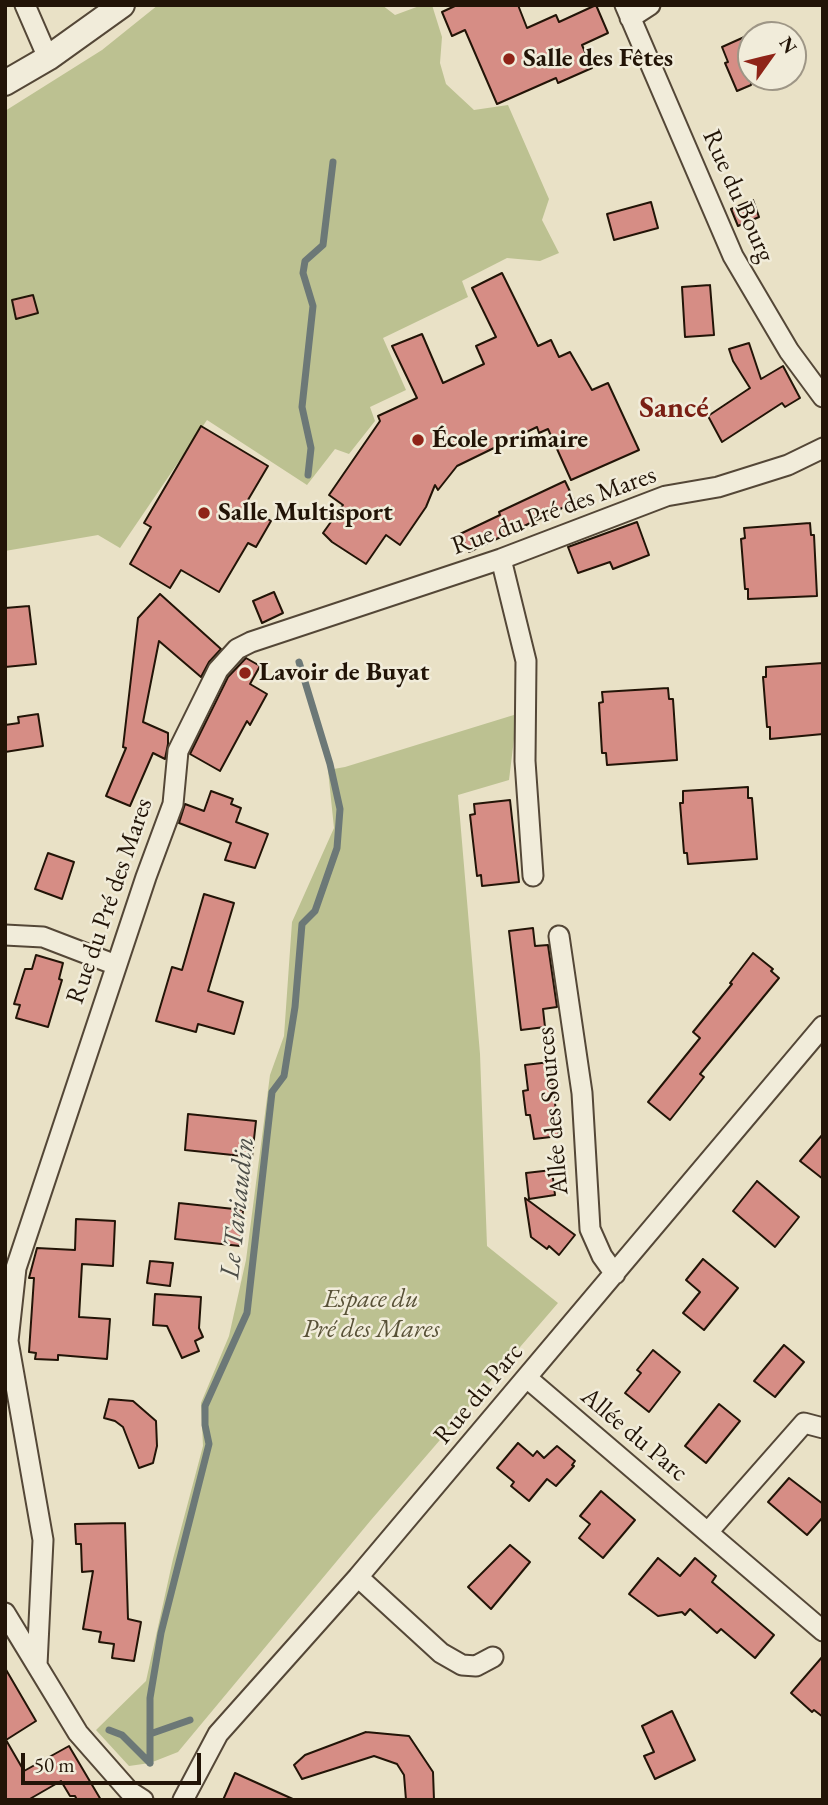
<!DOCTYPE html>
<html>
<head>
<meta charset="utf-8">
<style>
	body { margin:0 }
	#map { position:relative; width:828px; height:1805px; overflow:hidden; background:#e9e1c6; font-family:"EB Garamond",serif }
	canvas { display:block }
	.frame { position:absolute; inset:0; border:7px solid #221407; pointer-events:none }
	.north { position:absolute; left:737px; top:21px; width:70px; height:70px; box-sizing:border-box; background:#f1ecda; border:2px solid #9e9686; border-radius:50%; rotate:56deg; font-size:19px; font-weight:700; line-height:28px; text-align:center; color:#221407 }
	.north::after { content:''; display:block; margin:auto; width:24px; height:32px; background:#8f2418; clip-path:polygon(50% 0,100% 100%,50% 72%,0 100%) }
	.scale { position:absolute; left:21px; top:1753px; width:180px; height:32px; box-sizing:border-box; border:4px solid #221407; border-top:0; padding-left:9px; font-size:21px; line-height:24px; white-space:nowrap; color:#221407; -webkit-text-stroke:5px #f1ecda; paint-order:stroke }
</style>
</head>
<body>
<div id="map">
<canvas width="828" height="1805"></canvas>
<div class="frame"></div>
<div class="north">N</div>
<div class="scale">50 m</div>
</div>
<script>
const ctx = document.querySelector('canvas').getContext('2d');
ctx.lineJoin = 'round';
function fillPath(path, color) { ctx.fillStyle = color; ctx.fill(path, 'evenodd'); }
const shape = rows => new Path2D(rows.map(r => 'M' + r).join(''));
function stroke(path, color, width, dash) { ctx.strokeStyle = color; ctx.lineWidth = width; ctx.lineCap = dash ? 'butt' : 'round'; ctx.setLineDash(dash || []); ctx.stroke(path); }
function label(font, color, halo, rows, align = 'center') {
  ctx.font = font + ' "EB Garamond",serif'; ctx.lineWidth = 5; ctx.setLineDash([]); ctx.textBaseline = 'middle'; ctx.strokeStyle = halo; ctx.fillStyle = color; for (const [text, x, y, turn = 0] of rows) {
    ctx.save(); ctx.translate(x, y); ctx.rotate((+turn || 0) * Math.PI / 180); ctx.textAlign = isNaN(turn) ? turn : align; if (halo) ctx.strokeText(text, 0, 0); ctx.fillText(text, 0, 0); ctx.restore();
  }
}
const green = shape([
	[158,5,382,5,395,15,422,5,432,5,442,37,440,63,446,84,474,110,508,105,549,199,542,220,559,253,540,261,507,258,462,281,468,297,383,338,406,390,370,407,375,421,349,454,335,449,307,485,207,420,120,548,98,535,5,551,5,111,102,50],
	[517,714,509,780,458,795,480,1054,487,1246,558,1303,371,1520,178,1752,150,1763,129,1766,96,1730,146,1681,173,1559,203,1446,201,1403,229,1336,246,1260,270,1075,284,1036,292,922,334,828,328,770,345,767]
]);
const stream = shape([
	[308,475,311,448,302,407,313,306,303,273,305,261,323,245,333,162],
	[109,1730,122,1735,150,1763],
	[150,1734,190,1720],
	[150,1763,150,1698,161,1633,209,1444,205,1425,205,1406,247,1313,272,1092,284,1076,295,1007,302,924,315,911,337,848,340,809,330,764,299,662]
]);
const building = shape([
	[457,5,518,5,527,28,556,15,559,22,596,5,608,33,582,45,592,68,558,83,556,78,497,104,465,30,452,36,442,12,457,5],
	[751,34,751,85,737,91,725,63,728,62,722,47,751,34],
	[753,200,759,217,738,226,731,209,753,200],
	[651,202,658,228,614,240,607,214,651,202],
	[502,273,538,346,551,340,559,357,570,352,592,390,608,383,639,450,571,480,548,429,539,433,537,427,457,466,438,490,435,485,426,507,400,545,386,535,366,564,332,542,323,533,343,505,329,495,380,421,378,416,417,398,392,346,422,334,443,383,484,364,476,346,496,337,472,288,502,273],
	[710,285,714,335,685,337,682,287,710,285],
	[33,295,38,313,16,319,12,300,33,295],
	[749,343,761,379,783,366,800,398,785,407,782,403,722,442,708,416,750,388,733,361,729,349,749,343],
	[201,426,268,466,245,505,271,521,256,547,248,543,219,592,181,570,170,588,130,564,151,527,144,523,201,426],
	[565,481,575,502,469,552,460,534,500,515,499,512,565,481],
	[637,522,649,555,613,569,610,562,578,573,568,547,637,522],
	[810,523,811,535,814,535,817,596,748,599,748,589,745,589,741,539,745,538,744,528,810,523],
	[274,592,283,613,262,623,253,601,274,592],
	[160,594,221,649,209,662,201,677,159,641,143,722,168,733,168,744,165,759,153,753,130,806,106,796,126,748,123,747,138,618,160,594],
	[29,606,36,664,5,667,5,608,29,606],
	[246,658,260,666,250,684,267,694,250,725,247,721,220,771,190,754,228,677,246,658],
	[823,663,823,734,770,739,770,727,767,727,763,677,766,677,766,667,823,663],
	[668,688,669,699,673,699,677,760,607,765,606,753,602,753,599,703,603,702,602,692,668,688],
	[38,714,43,746,5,752,5,725,19,723,18,717,38,714],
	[748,787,748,798,752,798,757,859,688,864,687,853,684,853,680,803,683,803,683,791,748,787],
	[211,791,233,799,231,804,241,808,236,822,268,834,255,868,225,860,231,843,179,823,185,804,204,811,211,791],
	[510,800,519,882,482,886,481,875,477,876,470,815,475,814,474,804,510,800],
	[48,853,74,862,62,899,35,889,48,853],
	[204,894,234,903,208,991,243,1002,234,1034,198,1024,196,1032,156,1021,172,967,182,970,204,894],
	[533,928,535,946,548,945,557,1007,543,1009,545,1027,521,1030,509,931,533,928],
	[753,953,773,969,771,971,779,978,700,1074,704,1077,670,1120,648,1102,700,1038,693,1032,732,984,730,983,753,953],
	[36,955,63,963,59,979,62,980,48,1027,16,1018,20,1005,14,1004,25,969,32,969,36,955],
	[550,1062,559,1136,534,1139,530,1115,526,1115,523,1091,528,1090,525,1065,550,1062],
	[188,1114,256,1121,252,1157,185,1150,188,1114],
	[823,1134,823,1179,800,1161,823,1134],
	[552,1170,555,1195,529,1199,526,1173,552,1170],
	[757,1181,799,1217,775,1247,733,1211,757,1181],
	[525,1198,575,1235,559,1255,549,1246,547,1249,531,1237,525,1198],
	[179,1203,243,1210,240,1246,175,1239,179,1203],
	[76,1219,115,1221,113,1266,82,1264,79,1317,110,1319,107,1359,58,1355,58,1360,35,1359,36,1353,29,1352,34,1278,29,1278,37,1248,75,1250,76,1219],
	[703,1259,738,1288,704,1330,683,1313,700,1292,686,1280,703,1259],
	[150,1261,173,1263,170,1286,147,1283,150,1261],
	[155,1294,201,1297,199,1328,203,1337,195,1341,199,1351,182,1358,167,1326,153,1325,155,1294],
	[784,1345,804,1362,775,1397,754,1381,784,1345],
	[653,1350,680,1372,649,1412,625,1393,641,1373,637,1370,653,1350],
	[109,1399,133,1401,156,1421,157,1446,153,1463,139,1468,123,1427,115,1421,104,1418,109,1399],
	[719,1404,740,1421,706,1463,685,1446,719,1404],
	[518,1443,533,1456,537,1451,544,1458,557,1446,575,1461,572,1465,574,1466,556,1486,547,1479,529,1501,511,1486,514,1482,497,1468,518,1443],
	[789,1478,823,1504,823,1517,807,1535,768,1502,789,1478],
	[601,1491,635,1520,603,1558,579,1538,590,1524,580,1516,601,1491],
	[125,1523,128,1619,141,1622,134,1661,112,1658,114,1644,99,1642,101,1632,83,1629,93,1571,82,1572,81,1544,76,1544,75,1524,125,1523],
	[510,1545,530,1562,491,1609,468,1587,510,1545],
	[658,1558,680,1576,695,1558,716,1576,712,1582,774,1635,755,1658,721,1629,717,1633,690,1609,685,1615,682,1612,658,1616,629,1594,658,1558],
	[823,1656,823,1717,814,1710,812,1712,791,1693,823,1656],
	[5,1668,36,1721,6,1740,24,1771,69,1746,101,1800,77,1800,75,1796,70,1796,61,1781,28,1800,5,1800,5,1668],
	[672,1711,695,1760,655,1779,644,1756,654,1752,642,1726,672,1711],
	[366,1732,409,1736,433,1772,434,1800,406,1800,404,1775,397,1764,374,1756,302,1779,294,1765,305,1755,366,1732],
	[235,1773,295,1800,223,1800,235,1773]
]);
const minor = shape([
	[25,5,48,58],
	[625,5,733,256,789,351,823,397],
	[630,18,650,5],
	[501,559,526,661,525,761,533,876],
	[5,935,43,937,116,965],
	[559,936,582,1093,590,1229,602,1256,615,1274],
	[527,1378,823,1631],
	[708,1532,804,1423,823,1428],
	[358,1577,441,1653,462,1665,476,1666,493,1657],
	[5,1613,78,1733,129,1791,143,1800],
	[37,1665,43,1540,8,1341,16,1268,146,877,173,804,178,751,218,670,237,649,251,642,501,559,666,496,718,487,788,465,823,448],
	[183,1800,218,1734,358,1577,823,1026]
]);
const tertiary = shape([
	[5,83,48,58,122,5]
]);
const markers = [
	[509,59,7,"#8f2418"],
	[418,440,7,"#8f2418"],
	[204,513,7,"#8f2418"],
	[245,673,7,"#8f2418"]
];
const poiNames = [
	["Salle des Fêtes",523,59],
	["École primaire",432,440],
	["Salle Multisport",218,513],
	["Lavoir de Buyat",259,673]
];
const streetNames = [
	["Rue du Bourg",738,196,66],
	["Rue du Pré des Mares",554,511,-20],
	["Rue du Pré des Mares",110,901,-71],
	["Allée des Sources",553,1111,-95],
	["Rue du Parc",479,1394,-50],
	["Allée du Parc",634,1435,40]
];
const parkNames = [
	["Espace du",371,1300],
	["Pré des Mares",371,1330]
];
const waterNames = [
	["Le Tariaudin",238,1208,-84]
];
const quarterNames = [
	["Sancé",674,409]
];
fillPath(green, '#bcc191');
stroke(stream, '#6c7877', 7);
fillPath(building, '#d68d85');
stroke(building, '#221407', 2);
stroke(minor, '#544737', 23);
stroke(tertiary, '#544737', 28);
stroke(minor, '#f1ecda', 19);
stroke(tertiary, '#f1ecda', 24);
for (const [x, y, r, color] of markers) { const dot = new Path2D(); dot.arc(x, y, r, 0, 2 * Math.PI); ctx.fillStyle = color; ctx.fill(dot); stroke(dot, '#f1ecda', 2.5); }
label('bold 26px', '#221407', '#f1ecda', poiNames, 'left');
label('26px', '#221407', '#f1ecda', streetNames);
label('italic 26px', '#585137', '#f1ecda', parkNames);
label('italic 28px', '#4d4e48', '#f1ecda', waterNames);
label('bold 30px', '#7a1f14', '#f1ecda', quarterNames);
</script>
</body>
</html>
